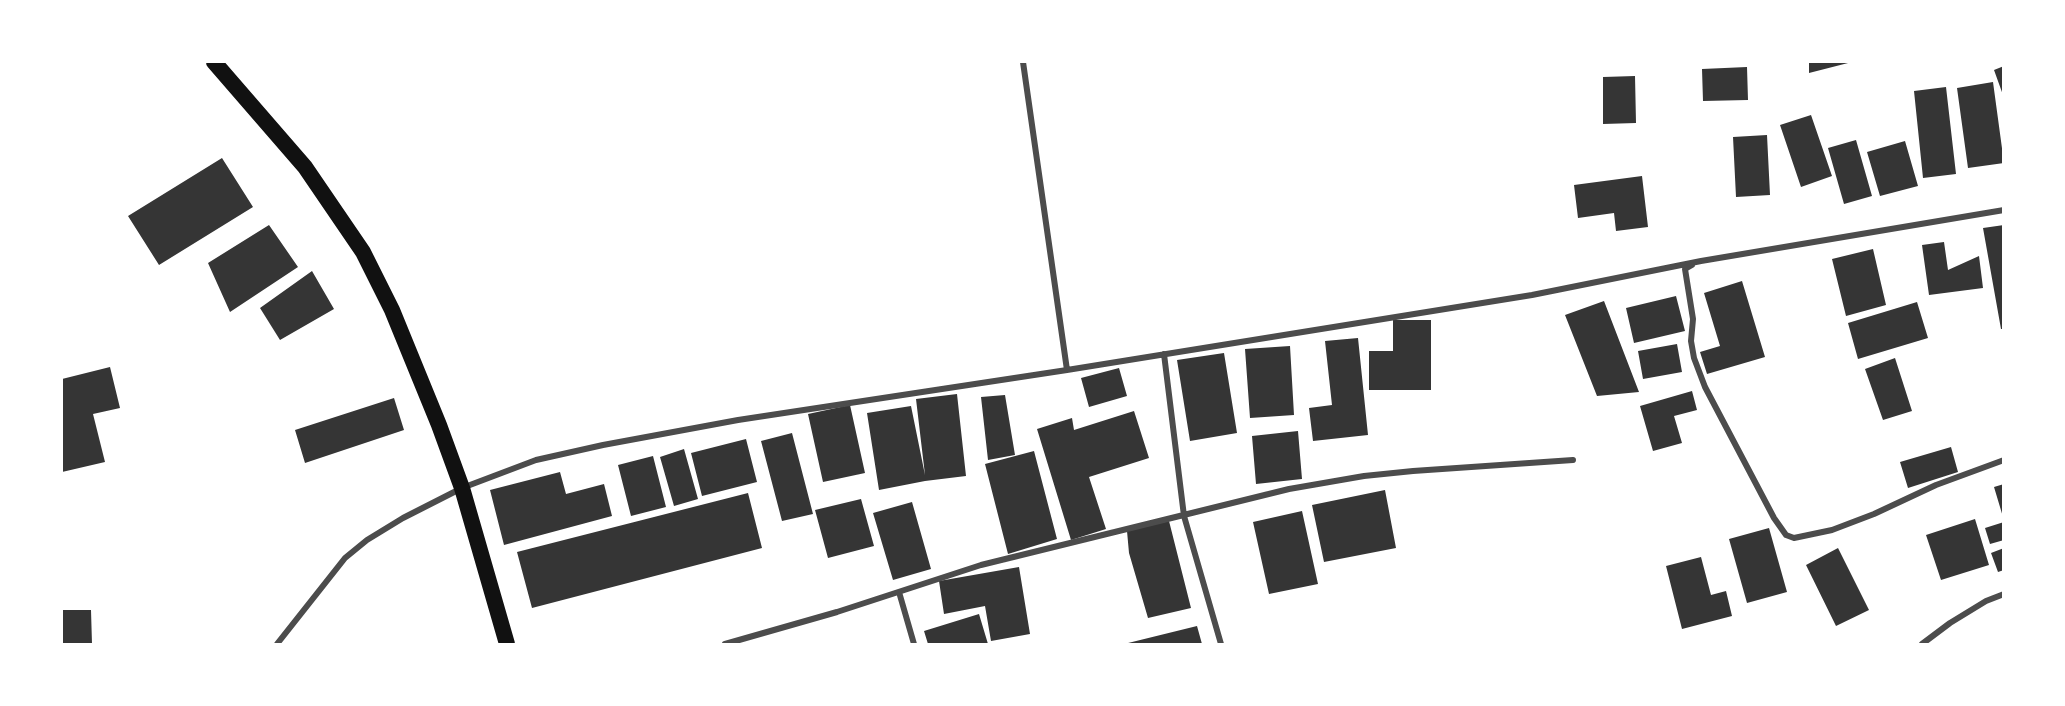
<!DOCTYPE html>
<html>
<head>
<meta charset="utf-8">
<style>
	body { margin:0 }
	#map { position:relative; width:2065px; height:706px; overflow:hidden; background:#fff; font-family:Commissioner,sans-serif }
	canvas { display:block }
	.frame { position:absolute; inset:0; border:63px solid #fff; pointer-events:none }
</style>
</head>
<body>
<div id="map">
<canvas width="2065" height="706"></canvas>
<div class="frame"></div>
</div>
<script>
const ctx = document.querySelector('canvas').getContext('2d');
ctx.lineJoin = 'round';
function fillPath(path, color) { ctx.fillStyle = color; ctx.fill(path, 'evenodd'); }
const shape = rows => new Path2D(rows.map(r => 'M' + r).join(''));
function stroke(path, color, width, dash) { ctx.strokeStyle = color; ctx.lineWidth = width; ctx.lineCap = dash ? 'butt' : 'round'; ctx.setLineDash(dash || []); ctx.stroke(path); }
const building = shape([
	[1809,62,1852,62,1809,73],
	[2004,66,2004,95,2003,95,1994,70],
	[1747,67,1748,100,1703,101,1702,69],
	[1635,76,1636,123,1603,124,1603,77],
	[1993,82,2004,163,1968,168,1957,88],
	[1946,87,1956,174,1923,178,1914,91],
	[1811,115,1832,176,1801,187,1780,125],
	[1767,135,1770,195,1736,197,1733,137],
	[1856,140,1872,196,1844,204,1828,148],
	[1905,141,1918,186,1880,196,1867,152],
	[222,158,253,207,159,265,128,216],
	[1642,176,1648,227,1616,231,1614,213,1578,218,1574,185],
	[269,225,298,267,230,312,208,263],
	[2004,225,2004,329,2001,329,1983,228],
	[1944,242,1948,270,1979,256,1983,288,1929,295,1922,245],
	[1873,249,1886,305,1846,316,1832,259],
	[312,271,334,309,280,340,260,308],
	[1742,281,1765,357,1707,374,1700,352,1720,346,1704,293],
	[1676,296,1685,331,1634,343,1626,308],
	[1604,301,1639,392,1597,396,1565,315],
	[1917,302,1928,338,1858,359,1848,323],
	[1393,320,1431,320,1431,390,1369,390,1369,351,1393,351],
	[1358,338,1368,435,1313,441,1309,408,1332,405,1325,341],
	[1677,344,1682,372,1643,379,1638,351],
	[1290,346,1294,415,1250,418,1245,349],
	[1224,353,1237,433,1190,441,1177,360],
	[1895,358,1912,411,1883,420,1865,369],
	[110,367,120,408,93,414,105,462,62,472,62,379],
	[1119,368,1127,396,1089,407,1081,378],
	[1692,391,1697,410,1674,416,1682,443,1653,451,1640,406],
	[957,394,966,476,925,481,879,490,867,413,911,406,925,475,916,399],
	[1005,395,1015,455,988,460,981,397],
	[394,398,404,430,305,463,295,430],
	[850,405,865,473,823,482,808,414],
	[1134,411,1149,458,1089,477,1106,529,1071,540,1037,429,1072,418,1074,430],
	[1298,431,1302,479,1256,484,1252,436],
	[792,433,813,514,782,521,761,441],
	[746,439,757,482,702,496,691,453],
	[1951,447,1958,472,1908,488,1900,462],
	[684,449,698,499,674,506,660,457],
	[1034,451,1057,539,1008,554,985,464],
	[653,456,666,507,631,516,618,465],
	[560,472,566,494,604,484,612,516,504,545,490,490],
	[2004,484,2004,517,2003,517,1994,487],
	[1385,490,1396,548,1324,562,1312,505],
	[748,493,762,548,532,608,517,552],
	[861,499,874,546,828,558,815,510],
	[912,502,931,569,893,580,873,513],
	[1302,511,1318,584,1269,594,1253,522],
	[1975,519,1989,565,1941,580,1926,535],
	[1169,521,1191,608,1148,618,1129,553,1127,531],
	[2004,522,2004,540,1990,544,1985,528],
	[1769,528,1787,592,1747,603,1729,539],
	[1838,548,1869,610,1836,626,1806,565],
	[2004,548,2004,570,1998,572,1991,553],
	[1701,557,1711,595,1726,591,1732,616,1682,629,1666,566],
	[1019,567,1030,634,991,641,985,606,944,614,939,581],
	[62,610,91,610,92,644,62,644],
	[979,614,988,644,928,644,924,631],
	[1197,626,1202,644,1124,644]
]);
const minor = shape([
	[1023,62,1067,370],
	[1692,265,1685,269,1693,319,1691,341,1694,358,1705,387,1774,518,1786,535,1794,538,1832,530,1874,514,1936,485,2004,460],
	[1164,354,1184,516,1221,644],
	[899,592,914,644],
	[277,644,345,558,367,540,403,518,462,488,536,460,603,445,738,420,1067,370,1532,295,1701,261,2004,210],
	[725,644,837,612,981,565,1289,489,1364,476,1413,471,1573,460],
	[1922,644,1950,623,1986,601,2004,594]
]);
const trunk = shape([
	[214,62,305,167,363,252,392,310,439,425,462,488,507,644]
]);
fillPath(building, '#353535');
stroke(minor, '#4c4c4c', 6);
stroke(trunk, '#111', 16);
</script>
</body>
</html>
